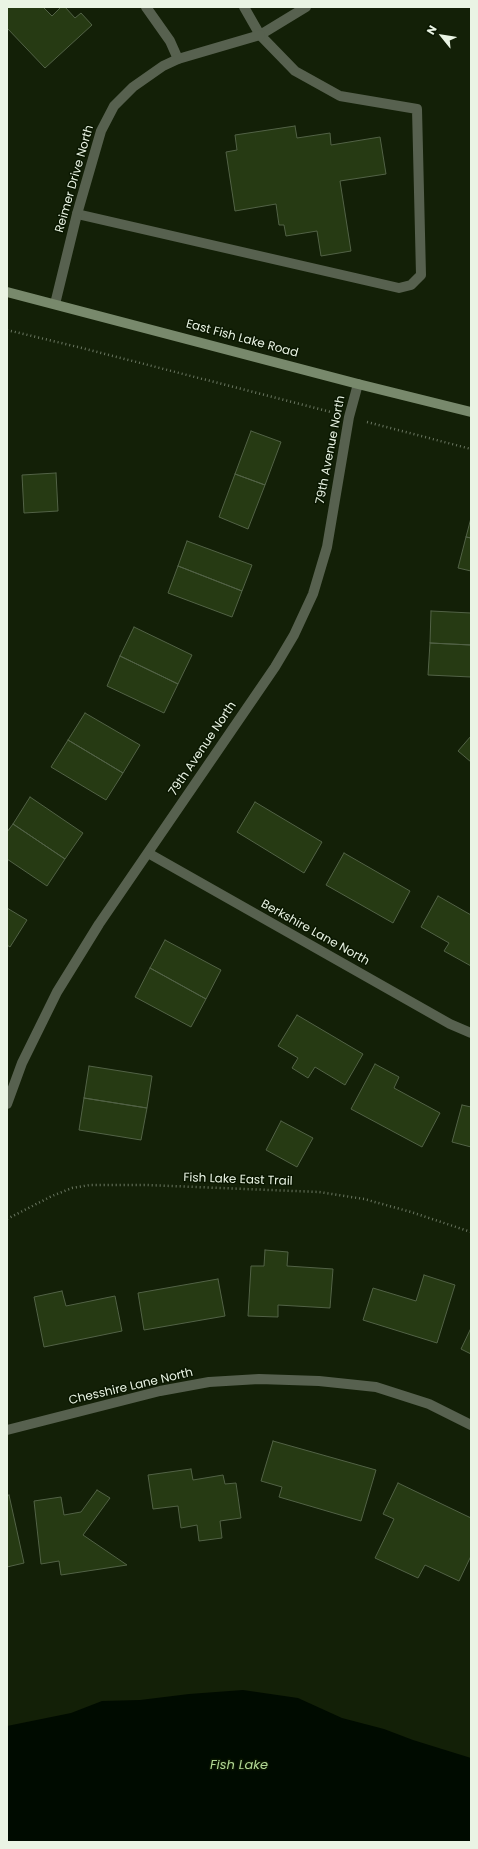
<!DOCTYPE html>
<html>
<head>
<meta charset="utf-8">
<style>
	body { margin:0 }
	#map { position:relative; width:478px; height:1849px; overflow:hidden; background:#132007; font-family:Poppins,sans-serif }
	canvas { display:block }
	.frame { position:absolute; inset:0; border:8px solid #eaf4e4; pointer-events:none }
	.north { position:absolute; left:422px; top:16px; width:40px; height:40px; -webkit-text-stroke:3px #0a1701; paint-order:stroke; rotate:300deg; font-size:11px; font-weight:700; line-height:16px; text-align:center; color:#eaf4e4 }
	.north::after { content:''; display:block; margin:auto; width:14px; height:18px; background:#eaf4e4; clip-path:polygon(50% 0,100% 100%,50% 72%,0 100%) }
</style>
</head>
<body>
<div id="map">
<canvas width="478" height="1849"></canvas>
<div class="frame"></div>
<div class="north">N</div>
</div>
<script>
const ctx = document.querySelector('canvas').getContext('2d');
ctx.lineJoin = 'round';
function fillPath(path, color) { ctx.fillStyle = color; ctx.fill(path, 'evenodd'); }
const shape = rows => new Path2D(rows.map(r => 'M' + r).join(''));
function stroke(path, color, width, dash) { ctx.strokeStyle = color; ctx.lineWidth = width; ctx.lineCap = dash ? 'butt' : 'round'; ctx.setLineDash(dash || []); ctx.stroke(path); }
function label(font, color, halo, rows, align = 'center') {
  ctx.font = font + ' Poppins,sans-serif'; ctx.lineWidth = 3; ctx.setLineDash([]); ctx.textBaseline = 'middle'; ctx.strokeStyle = halo; ctx.fillStyle = color; for (const [text, x, y, turn = 0] of rows) {
    ctx.save(); ctx.translate(x, y); ctx.rotate((+turn || 0) * Math.PI / 180); ctx.textAlign = isNaN(turn) ? turn : align; if (halo) ctx.strokeText(text, 0, 0); ctx.fillText(text, 0, 0); ctx.restore();
  }
}
const water = shape([
	[243,1690,298,1698,342,1718,384,1729,413,1740,471,1758,471,1842,7,1842,7,1726,71,1713,102,1701,140,1700,189,1694]
]);
const building = shape([
	[7,7,43,7,52,16,61,7,65,7,75,18,81,13,92,25,45,68,7,28,7,7],
	[295,126,297,138,330,133,331,145,380,137,386,174,340,181,351,251,321,256,317,231,286,236,284,225,279,225,276,204,235,211,226,152,237,150,235,135,295,126],
	[251,431,281,442,265,485,235,474,251,431],
	[56,473,58,511,24,513,22,475,56,473],
	[235,474,265,485,248,529,219,517,235,474],
	[471,518,471,538,466,537,471,518],
	[466,537,471,538,471,571,458,568,466,537],
	[187,541,252,565,242,591,178,566,187,541],
	[178,566,242,591,232,617,168,593,178,566],
	[431,611,471,613,471,645,430,643,431,611],
	[134,627,192,655,178,684,120,656,134,627],
	[430,643,471,645,471,677,428,675,430,643],
	[120,656,178,684,164,713,107,686,120,656],
	[85,713,140,745,123,773,68,740,85,713],
	[471,736,471,762,458,751,471,736],
	[68,740,123,773,106,800,51,767,68,740],
	[30,797,83,833,65,859,13,824,30,797],
	[255,802,322,842,304,873,237,832,255,802],
	[13,824,65,859,47,886,7,859,7,832,13,824],
	[344,853,410,891,393,923,326,885,344,853],
	[438,896,471,915,471,966,444,951,449,943,421,927,438,896],
	[7,908,27,920,10,947,7,945,7,908],
	[165,940,221,970,206,999,150,968,165,940],
	[150,968,206,999,191,1027,135,997,150,968],
	[297,1015,363,1054,345,1085,315,1067,308,1078,292,1068,298,1058,278,1046,297,1015],
	[375,1064,399,1077,394,1088,440,1113,422,1147,351,1109,375,1064],
	[89,1066,152,1076,147,1108,84,1098,89,1066],
	[84,1098,147,1108,141,1140,79,1130,84,1098],
	[462,1105,471,1107,471,1147,452,1142,462,1105],
	[281,1121,313,1138,297,1167,266,1150,281,1121],
	[265,1250,288,1252,287,1266,333,1269,330,1308,278,1305,278,1317,248,1316,251,1266,264,1266,265,1250],
	[424,1275,455,1285,437,1343,363,1320,373,1288,416,1301,424,1275],
	[218,1279,225,1316,144,1330,138,1293,218,1279],
	[62,1291,66,1306,115,1296,122,1331,44,1347,34,1297,62,1291],
	[471,1328,471,1354,461,1349,471,1328],
	[273,1441,376,1470,361,1521,279,1497,282,1487,261,1481,273,1441],
	[191,1469,193,1480,223,1475,225,1484,236,1483,241,1518,220,1521,222,1538,199,1541,197,1525,181,1528,178,1506,153,1509,148,1475,191,1469],
	[398,1483,471,1518,471,1556,459,1581,425,1565,418,1578,375,1558,394,1519,383,1514,398,1483],
	[97,1490,110,1498,83,1535,127,1565,61,1575,59,1561,41,1564,34,1501,61,1497,64,1515,81,1512,97,1490],
	[9,1495,24,1563,7,1567,7,1496,9,1495]
]);
const path = shape([
	[7,330,82,348,331,412],
	[367,422,471,449],
	[7,1219,52,1196,72,1188,90,1185,147,1185,319,1192,364,1199,411,1212,471,1232]
]);
const lane = shape([
	[146,7,170,41,178,59],
	[260,35,306,7],
	[77,214,399,288,411,285,421,275,417,109,340,96,295,71,260,35,244,7]
]);
const street = shape([
	[55,304,77,214,101,131,114,106,133,87,163,66,178,59,260,35],
	[148,853,450,1024,471,1033],
	[7,1104,22,1063,57,992,99,924,275,667,294,635,313,594,327,547,349,417,358,384],
	[7,1430,160,1391,209,1382,259,1379,319,1381,376,1387,429,1404,471,1425]
]);
const secondary = shape([
	[7,292,358,384,471,412]
]);
const streetNames = [
	["Reimer Drive North",75,179,-74],
	["East Fish Lake Road",242,339,15],
	["79th Avenue North",331,450,-79],
	["79th Avenue North",203,749,-56],
	["Berkshire Lane North",315,933,29],
	["Fish Lake East Trail",238,1180,2],
	["Chesshire Lane North",131,1387,-13]
];
const waterNames = [
	["Fish Lake",239,1766]
];
fillPath(water, '#000b00');
fillPath(building, '#263a13');
stroke(building, '#526246', 1);
stroke(path, '#6b7762', 2.5, [1, 3]);
stroke(lane, '#57614f', 10);
stroke(street, '#57614f', 10);
stroke(secondary, '#78896c', 10);
label('12px', '#eaf4e4', '#0a1701', streetNames);
label('italic 13px', '#b1d794', '#0a1701', waterNames);
</script>
</body>
</html>
